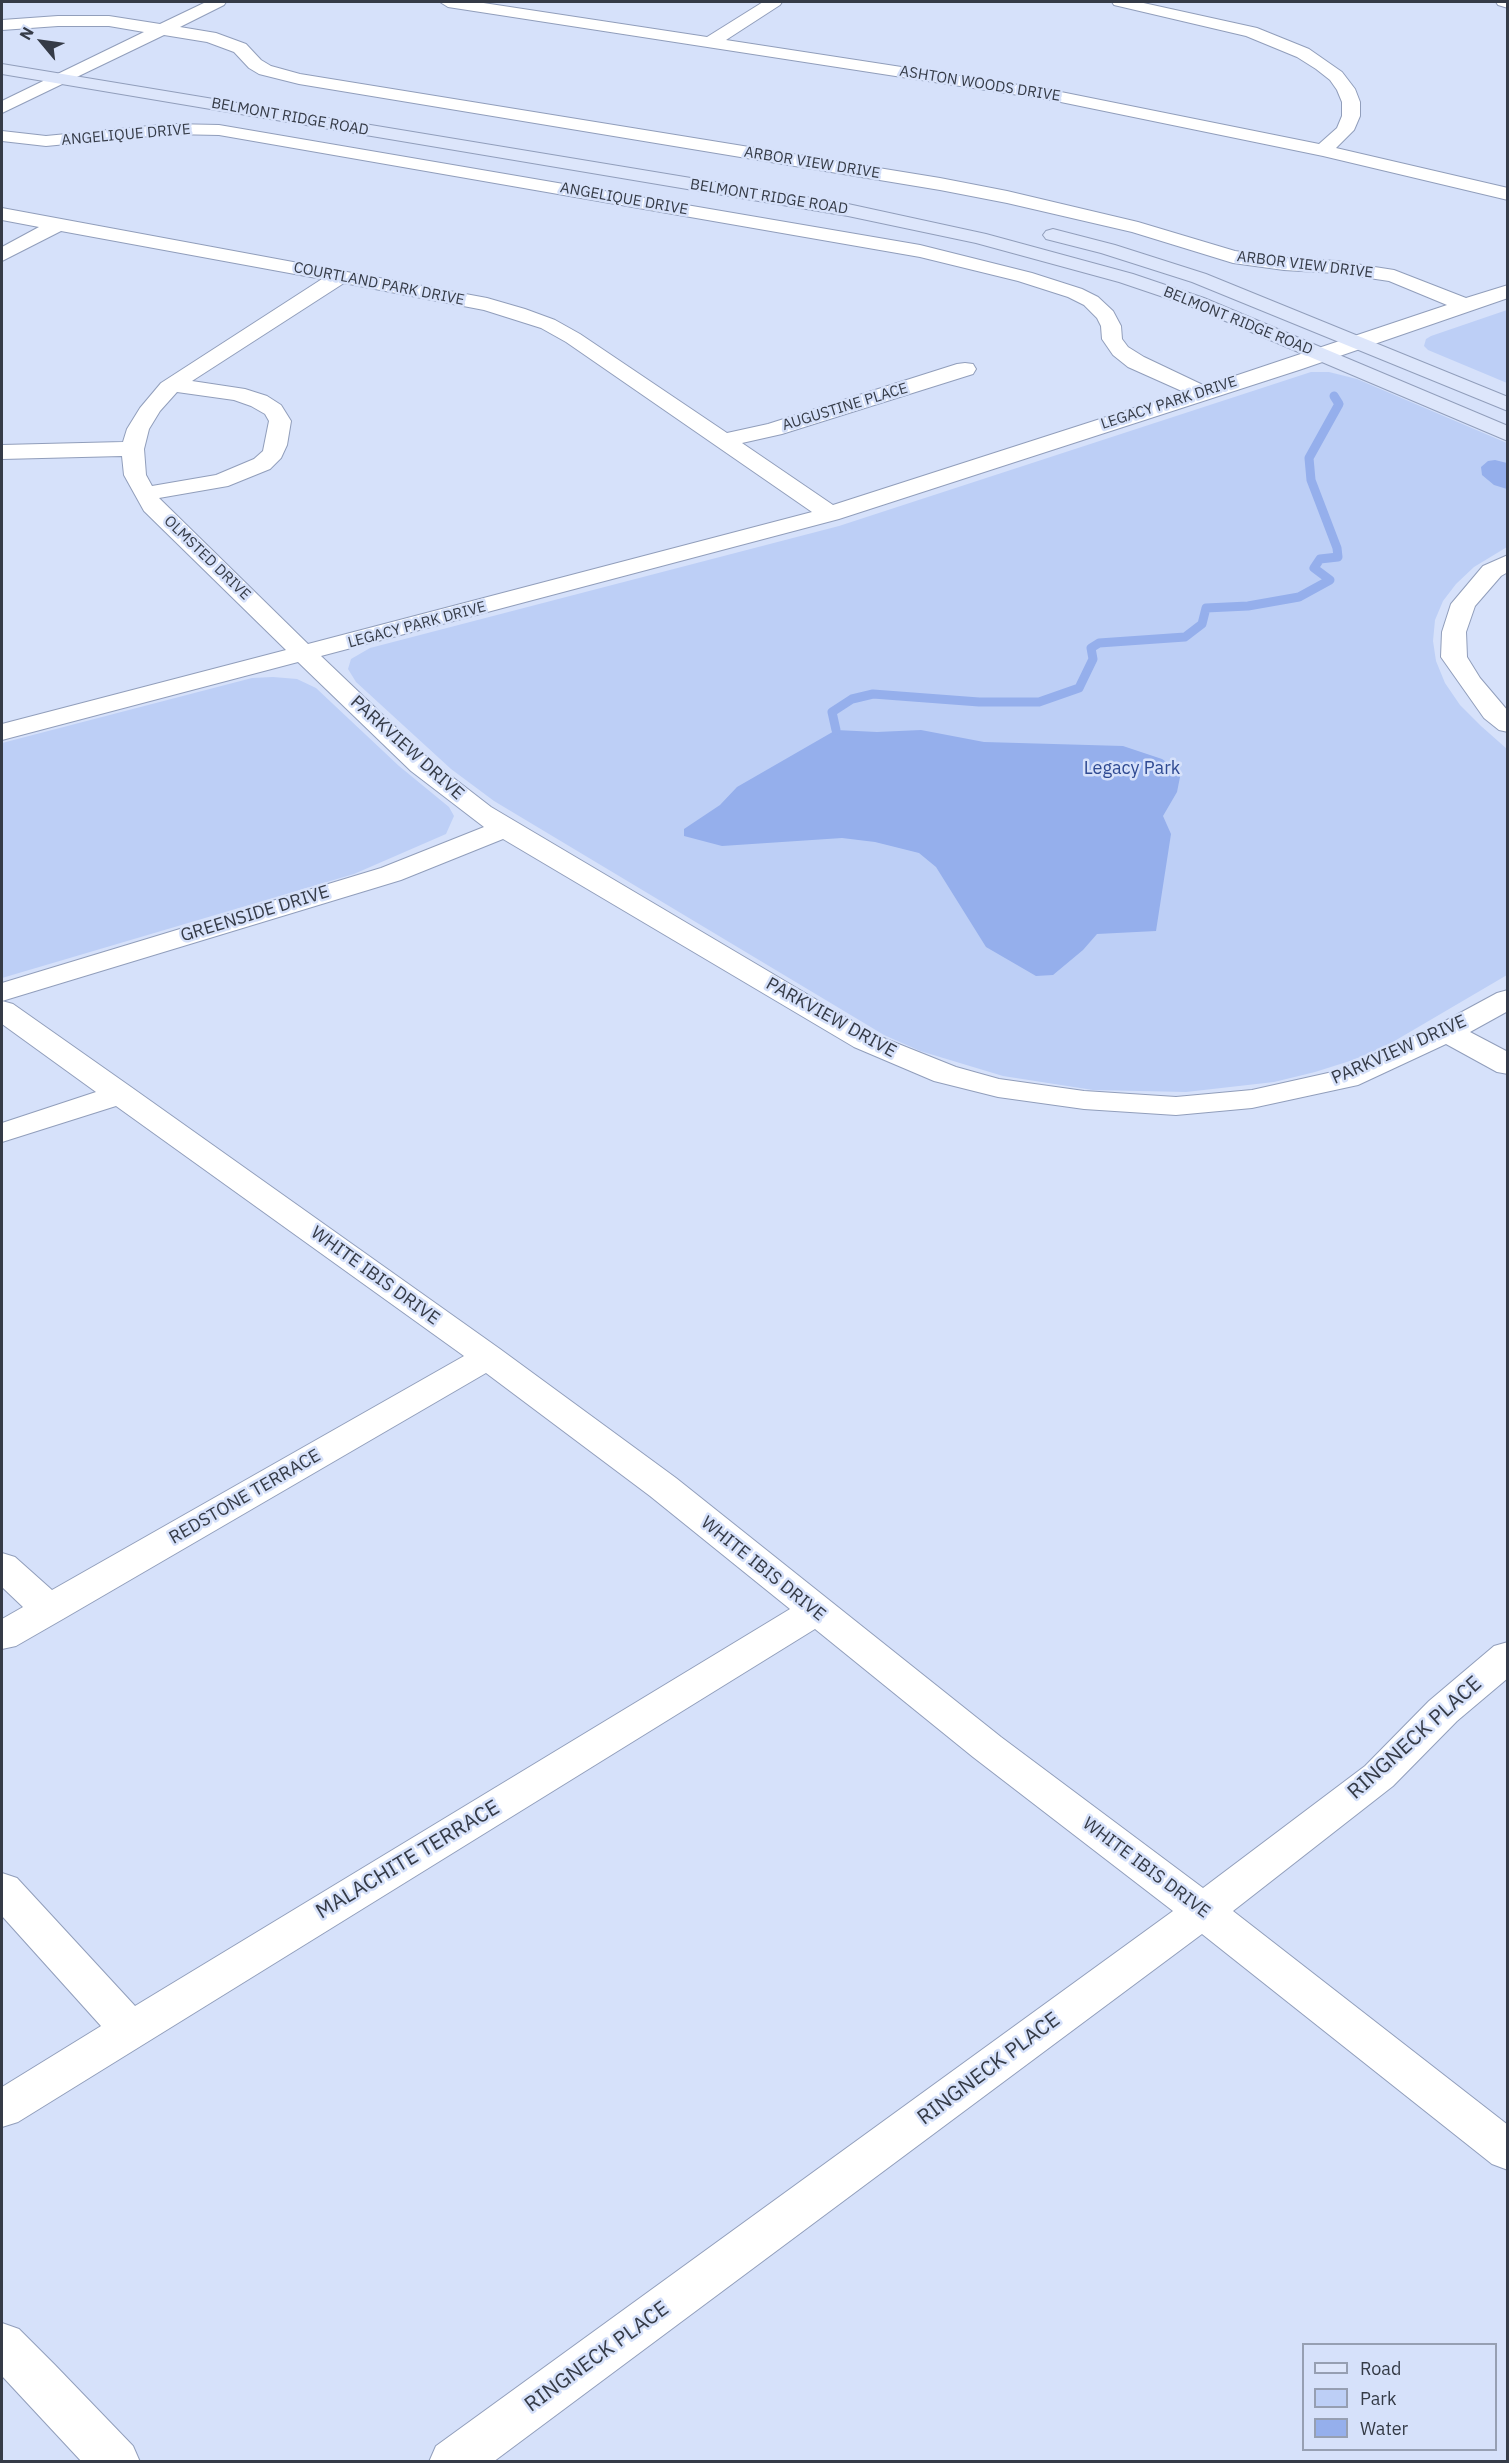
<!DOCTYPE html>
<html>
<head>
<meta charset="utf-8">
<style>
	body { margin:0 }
	#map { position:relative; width:1509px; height:2463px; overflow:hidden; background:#d6e1fa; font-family:"IBM Plex Sans",sans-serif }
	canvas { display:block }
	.frame { position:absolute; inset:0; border:3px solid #353b47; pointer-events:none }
	.legend { position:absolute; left:1302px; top:2343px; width:195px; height:108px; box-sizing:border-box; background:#d6e1fa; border:2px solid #969fb2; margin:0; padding:8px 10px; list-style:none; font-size:18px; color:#353b47 }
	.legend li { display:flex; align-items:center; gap:12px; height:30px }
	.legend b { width:30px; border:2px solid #969fb2 }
	.north { position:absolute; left:12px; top:12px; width:60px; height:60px; -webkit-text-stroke:4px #d6e1fa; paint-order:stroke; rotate:299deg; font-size:16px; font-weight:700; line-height:24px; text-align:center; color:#353b47 }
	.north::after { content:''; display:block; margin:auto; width:21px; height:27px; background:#353b47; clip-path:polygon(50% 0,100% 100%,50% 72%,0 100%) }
</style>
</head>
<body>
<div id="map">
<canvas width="1509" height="2463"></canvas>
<div class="frame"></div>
<ul class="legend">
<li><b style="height:8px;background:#dde6fb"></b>Road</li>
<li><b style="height:16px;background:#bdcff6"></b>Park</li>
<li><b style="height:16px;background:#95afec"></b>Water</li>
</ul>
<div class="north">N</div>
</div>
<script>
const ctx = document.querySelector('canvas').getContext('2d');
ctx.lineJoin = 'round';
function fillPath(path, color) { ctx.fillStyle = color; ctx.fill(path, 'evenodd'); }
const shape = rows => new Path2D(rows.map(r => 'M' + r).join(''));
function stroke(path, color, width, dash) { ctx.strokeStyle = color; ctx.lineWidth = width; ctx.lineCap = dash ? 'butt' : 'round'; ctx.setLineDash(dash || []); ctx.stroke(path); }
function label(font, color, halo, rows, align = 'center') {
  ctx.font = font + ' "IBM Plex Sans",sans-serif'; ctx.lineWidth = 5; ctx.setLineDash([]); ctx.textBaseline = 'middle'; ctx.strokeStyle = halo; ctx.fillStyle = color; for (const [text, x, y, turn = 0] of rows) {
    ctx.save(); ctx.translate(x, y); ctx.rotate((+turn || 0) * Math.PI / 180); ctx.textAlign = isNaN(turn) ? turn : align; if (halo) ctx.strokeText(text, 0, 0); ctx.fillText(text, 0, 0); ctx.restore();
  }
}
const green = shape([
	[1507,310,1507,383,1428,350,1424,346,1426,339,1431,336],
	[1311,372,1329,372,1357,379,1507,443,1507,547,1474,567,1456,584,1443,601,1435,620,1433,641,1436,661,1445,683,1460,705,1481,726,1507,749,1507,975,1386,1046,1353,1060,1315,1072,1274,1082,1186,1092,1093,1090,1003,1076,920,1051,884,1035,494,801,451,769,356,682,348,669,351,659,370,648,839,526],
	[273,677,297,679,316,688,399,766,449,807,454,816,446,834,354,874,2,978,2,743,252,678]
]);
const water = shape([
	[1495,460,1507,463,1507,489,1494,485,1482,475,1481,467,1488,461],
	[836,730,877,732,921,730,984,742,1123,746,1162,759,1181,772,1177,792,1163,816,1171,834,1156,931,1097,934,1083,950,1053,975,1036,976,986,947,936,867,919,853,875,842,842,838,722,846,684,836,684,829,720,805,737,787]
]);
const stream = shape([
	[836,730,832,712,852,699,873,694,979,702,1039,702,1079,688,1093,659,1091,648,1099,643,1185,637,1202,624,1206,608,1248,606,1299,597,1330,580,1314,568,1320,559,1338,557,1337,548,1311,480,1309,458,1339,404,1334,396]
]);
const street = shape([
	[206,2,226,2,224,5,180,27,216,33,246,44,261,60,271,66,300,74,940,178,1007,191,1138,222,1235,251,1284,258,1336,261,1394,270,1466,298,1508,285,1508,298,1302,369,839,519,321,656,429,759,491,807,876,1035,956,1067,999,1079,1084,1091,1176,1097,1252,1090,1337,1071,1436,1026,1497,993,1508,990,1508,1011,1470,1032,1508,1052,1508,1074,1497,1072,1446,1044,1358,1085,1252,1108,1176,1115,1084,1109,998,1097,934,1081,854,1047,503,839,401,880,2,1001,2,983,381,868,484,827,411,771,298,662,2,740,2,724,286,650,144,511,124,475,122,456,2,459,2,445,123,442,127,429,140,408,161,383,322,279,61,231,2,261,2,247,39,227,2,220,2,208,487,298,525,309,555,320,580,334,727,433,768,424,957,364,965,363,973,364,976,369,973,374,782,434,742,443,833,505,1184,392,1128,367,1113,355,1102,339,1101,326,1097,318,1084,305,1068,297,1018,281,920,257,219,135,171,134,46,146,2,141,2,131,46,136,171,124,219,125,920,245,1032,273,1082,289,1098,297,1113,311,1121,326,1122,339,1128,347,1144,357,1205,386,1447,305,1389,281,1336,273,1284,270,1233,263,1132,232,1007,203,940,190,299,84,259,74,249,68,234,52,207,42,164,35,2,113,2,101,144,32,109,26,58,26,2,30,2,20,58,16,109,16,160,24,206,2],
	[344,283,484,310,541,328,566,342,812,512,308,644,159,498,228,486,270,469,281,458,287,445,291,421,281,405,267,396,245,389,192,381,344,283],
	[177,392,234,400,251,406,265,414,269,421,263,451,254,459,216,475,152,486,146,475,144,449,149,429,160,411,177,392],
	[440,2,477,2,707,37,763,2,782,2,780,5,726,40,1051,90,1319,144,1337,128,1342,116,1342,102,1337,90,1330,80,1316,69,1297,57,1246,36,1114,5,1112,2,1139,2,1257,28,1309,49,1342,72,1355,89,1360,102,1360,116,1354,130,1336,148,1508,188,1508,200,1323,156,1051,100,448,7,440,2],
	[1496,2,1508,2,1508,8,1498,5,1496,2],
	[1508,555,1508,572,1501,576,1475,606,1466,632,1467,657,1480,678,1508,711,1508,732,1499,730,1484,718,1441,657,1442,632,1451,604,1483,566,1508,555],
	[2,1001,13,1004,131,1087,500,1349,676,1478,1001,1737,1203,1888,1365,1766,1429,1701,1494,1646,1508,1642,1508,1678,1457,1721,1393,1786,1233,1911,1508,2125,1508,2170,1492,2164,1202,1934,493,2462,429,2462,436,2446,1173,1911,973,1757,815,1629,18,2122,2,2127,2,2087,101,2026,2,1916,2,1873,17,1878,135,2006,790,1609,650,1496,486,1373,63,1619,16,1646,2,1649,2,1619,23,1607,2,1587,2,1553,15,1557,52,1590,464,1356,116,1106,2,1142,2,1123,96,1092,2,1024,2,1001],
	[2,2323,19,2329,55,2365,133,2446,140,2462,82,2462,2,2376,2,2323]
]);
const secondary = shape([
	[2,64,848,204,986,234,1133,274,1204,298,1508,426,1508,441,1190,306,1119,282,976,243,848,216,2,74,2,64],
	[1053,229,1115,245,1206,274,1508,397,1508,411,1192,282,1101,253,1046,239,1043,235,1046,231,1053,229]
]);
const farStreetnames = [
	["ASHTON WOODS DRIVE",980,84,9],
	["BELMONT RIDGE ROAD",290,117,10],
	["ANGELIQUE DRIVE",126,135,-5],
	["ARBOR VIEW DRIVE",812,163,9],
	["BELMONT RIDGE ROAD",769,197,9],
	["ANGELIQUE DRIVE",624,199,10],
	["ARBOR VIEW DRIVE",1305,265,7],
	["COURTLAND PARK DRIVE",379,284,11],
	["BELMONT RIDGE ROAD",1238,321,22],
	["LEGACY PARK DRIVE",1169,403,-18],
	["AUGUSTINE PLACE",845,407,-17],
	["OLMSTED DRIVE",207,558,44],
	["LEGACY PARK DRIVE",417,625,-15]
];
const streetNames = [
	["PARKVIEW DRIVE",407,748,42],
	["GREENSIDE DRIVE",255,914,-17],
	["PARKVIEW DRIVE",831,1018,29],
	["PARKVIEW DRIVE",1399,1050,-24],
	["WHITE IBIS DRIVE",375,1276,36],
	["REDSTONE TERRACE",245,1497,-30],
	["WHITE IBIS DRIVE",763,1569,39],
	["WHITE IBIS DRIVE",1146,1868,37]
];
const parkNames = [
	["Legacy Park",1132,769]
];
const nearStreetnames = [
	["RINGNECK PLACE",1415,1738,-42],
	["MALACHITE TERRACE",408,1860,-31],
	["RINGNECK PLACE",989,2069,-37],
	["RINGNECK PLACE",597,2357,-36]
];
fillPath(green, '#bdcff6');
fillPath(water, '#95afec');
stroke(stream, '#95afec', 9);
stroke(street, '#919ebb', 2);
stroke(secondary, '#919ebb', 2);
fillPath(street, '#fff');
fillPath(secondary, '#dde6fb');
label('15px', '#353b47', '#d6e1fa', farStreetnames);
label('18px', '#353b47', '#d6e1fa', streetNames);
label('18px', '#2f4a92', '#d6e1fa', parkNames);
label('21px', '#353b47', '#d6e1fa', nearStreetnames);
</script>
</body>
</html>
